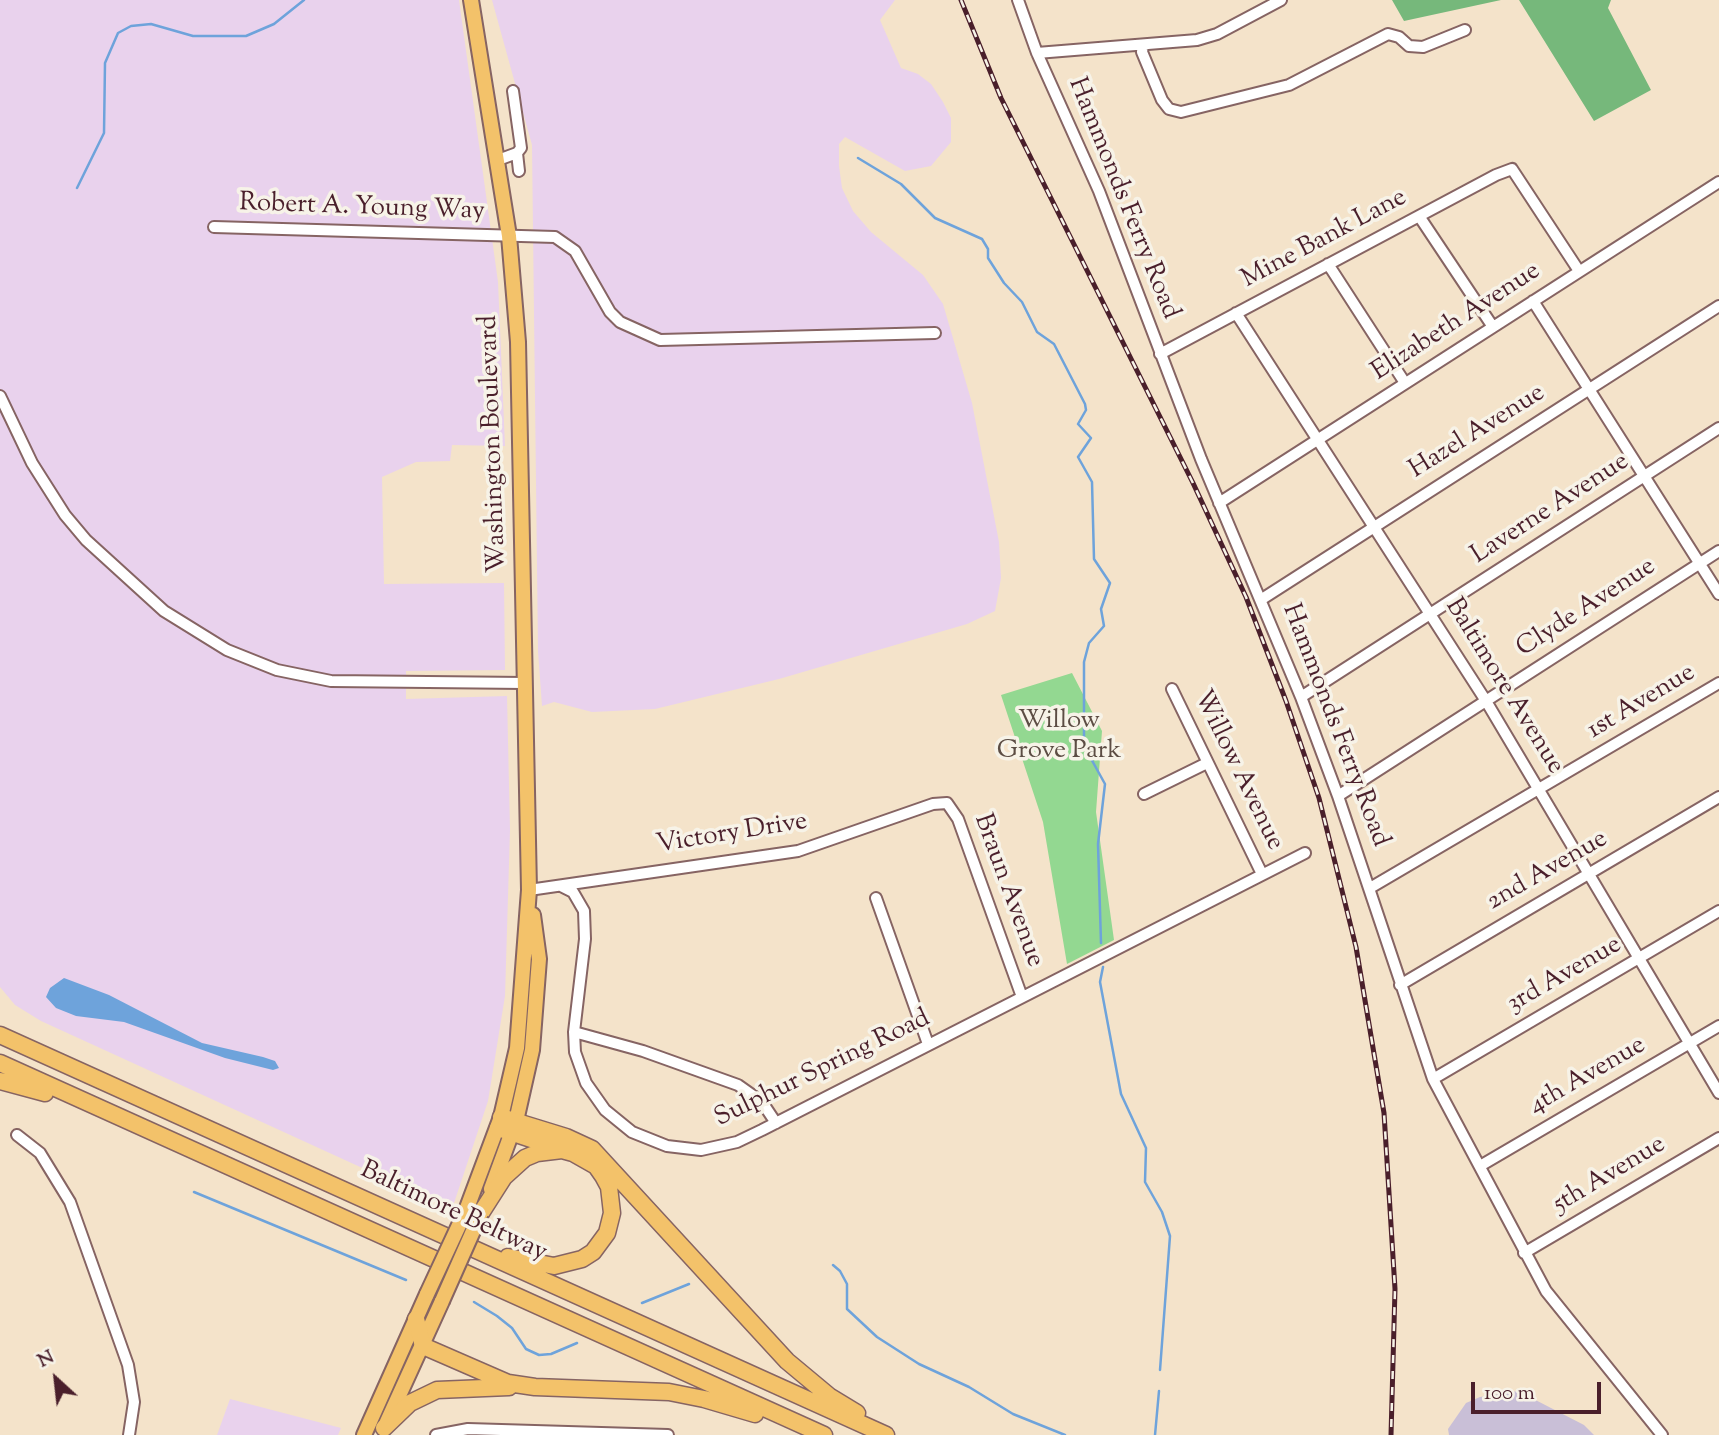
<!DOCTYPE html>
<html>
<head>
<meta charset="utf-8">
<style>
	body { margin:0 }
	#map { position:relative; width:1719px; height:1435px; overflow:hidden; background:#f4e3ca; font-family:"Sorts Mill Goudy",serif }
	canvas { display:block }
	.north { position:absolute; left:21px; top:1344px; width:70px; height:70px; -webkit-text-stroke:5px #f7f3e8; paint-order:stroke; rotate:333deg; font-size:19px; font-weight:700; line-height:28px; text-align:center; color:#4a1f2b }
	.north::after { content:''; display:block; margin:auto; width:24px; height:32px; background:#4a1f2b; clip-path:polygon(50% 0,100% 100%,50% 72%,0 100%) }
	.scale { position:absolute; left:1471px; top:1382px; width:130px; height:32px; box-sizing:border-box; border:4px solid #4a1f2b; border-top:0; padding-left:9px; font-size:21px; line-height:24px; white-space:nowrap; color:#4a1f2b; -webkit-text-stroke:5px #f7f3e8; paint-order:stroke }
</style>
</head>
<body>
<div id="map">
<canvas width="1719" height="1435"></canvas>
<div class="north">N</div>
<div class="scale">100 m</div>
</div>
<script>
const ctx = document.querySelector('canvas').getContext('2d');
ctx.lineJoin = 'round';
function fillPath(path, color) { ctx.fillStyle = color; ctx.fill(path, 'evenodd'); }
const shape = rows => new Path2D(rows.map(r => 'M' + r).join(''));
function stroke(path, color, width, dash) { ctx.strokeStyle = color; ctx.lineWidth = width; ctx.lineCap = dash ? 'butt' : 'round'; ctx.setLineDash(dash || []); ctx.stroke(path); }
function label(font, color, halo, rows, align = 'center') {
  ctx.font = font + ' "Sorts Mill Goudy",serif'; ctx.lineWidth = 7; ctx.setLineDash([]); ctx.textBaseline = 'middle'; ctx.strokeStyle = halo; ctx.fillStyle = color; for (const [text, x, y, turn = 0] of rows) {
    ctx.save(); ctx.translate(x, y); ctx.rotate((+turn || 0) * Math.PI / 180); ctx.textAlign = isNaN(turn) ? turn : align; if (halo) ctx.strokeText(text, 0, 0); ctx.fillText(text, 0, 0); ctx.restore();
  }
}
const built = shape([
	[0,0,459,0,498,282,505,446,452,445,450,461,416,462,382,477,384,584,504,583,505,670,406,671,406,699,507,696,510,830,505,996,488,1101,452,1209,41,1021,15,1005,0,987],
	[492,0,895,0,880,20,901,68,918,74,931,84,943,102,951,118,951,142,931,166,905,171,845,137,839,144,839,166,842,188,853,211,871,232,923,275,943,304,972,403,999,542,1001,578,995,611,967,624,779,679,655,709,592,712,554,702,542,706,538,651,532,145],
	[230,1399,341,1428,338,1435,217,1435]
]);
const industrial = shape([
	[1518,1391,1584,1425,1594,1435,1449,1435,1448,1429,1466,1403,1480,1397]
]);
const green = shape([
	[1072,673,1102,731,1096,812,1114,940,1067,964,1043,822,1001,695]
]);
const forest = shape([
	[1392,0,1501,0,1404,21],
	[1519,0,1611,0,1608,8,1651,90,1594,121]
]);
const water = shape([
	[64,978,109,995,202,1043,263,1057,275,1061,279,1068,273,1070,225,1058,124,1022,76,1016,56,1008,46,997,50,988]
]);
const stream = shape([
	[858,158,901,184,935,218,982,239,988,249,988,258,1004,283,1022,302,1037,332,1054,344,1085,404,1086,410,1078,424,1091,438,1078,457,1092,482,1094,559,1110,583,1101,609,1104,626,1089,643,1084,662,1084,746,1105,784,1098,844,1101,943],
	[77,188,104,133,105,63,118,33,131,26,151,24,193,36,246,36,274,24,304,0],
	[1103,967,1100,982,1121,1094,1146,1148,1145,1182,1162,1212,1170,1236,1160,1370],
	[194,1192,406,1280],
	[833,1265,840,1271,847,1284,847,1309,877,1337,919,1364,969,1387,1013,1414,1065,1435],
	[474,1302,497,1316,512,1328,526,1349,539,1355,551,1354,577,1343],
	[642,1303,689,1284],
	[1155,1435,1159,1391]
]);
const minor = shape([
	[1018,0,1037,53,1099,191,1201,459,1301,697,1338,796,1433,1079,1546,1291,1662,1435],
	[1143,45,1142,52,1162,100,1169,109,1181,112,1289,85,1388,34,1399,37,1409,46,1423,47,1465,30],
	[1037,53,1197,40,1217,34,1281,0],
	[517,153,519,171],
	[498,160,517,153,521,148,513,91],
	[1419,216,1493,327],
	[214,227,555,237,575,251,610,312,620,322,660,340,935,333],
	[1328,264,1405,383],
	[1533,301,1719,594],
	[1236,313,1486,701,1719,1093],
	[1160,354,1496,175,1512,169,1579,271],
	[0,396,32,463,65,515,86,540,164,611,227,650,277,670,331,681,525,683],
	[1219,503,1719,182],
	[1262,599,1719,306],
	[1172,689,1262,874],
	[1301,697,1719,428],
	[1144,794,1207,763],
	[1338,796,1719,551],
	[561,886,573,892,584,911,585,939,574,1032,575,1052,586,1083,605,1110,632,1132,667,1146,701,1150,737,1142,762,1130,1305,853],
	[1370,888,1719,683],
	[529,890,798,851,933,804,947,803,958,819,1022,997],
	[876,898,928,1044],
	[1400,985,1719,797],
	[574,1032,643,1051,738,1085,762,1102,776,1123],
	[1433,1079,1719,911],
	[17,1135,40,1153,70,1202,128,1365,134,1402,129,1435],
	[1480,1166,1719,1026],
	[1524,1253,1719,1138],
	[436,1435,468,1429,668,1435]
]);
const major = shape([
	[491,1189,516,1121,532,1050,539,959,533,915],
	[467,1208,501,1117,517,1048,529,890,518,342,509,236,471,0],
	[386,1424,442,1301],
	[364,1435,427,1294]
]);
const highway = shape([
	[0,1035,886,1435],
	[0,1063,824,1435],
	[0,1081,45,1093],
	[501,1117,566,1137,592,1149,787,1361,829,1396,857,1413],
	[498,1128,558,1148],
	[481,1213,504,1177,525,1158,537,1153,562,1150,573,1153,596,1166,603,1176,609,1187,612,1213,607,1233,593,1252,582,1259,554,1266,508,1257],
	[416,1319,423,1346,508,1383,535,1387,669,1392,704,1399,755,1414],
	[384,1428,410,1403,437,1390,509,1387]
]);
const rail = shape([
	[961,0,1001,98,1193,483,1246,597,1286,701,1319,798,1356,947,1384,1113,1395,1289,1391,1435]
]);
const majorBridge = shape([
	[427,1294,467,1208],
	[442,1301,481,1213]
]);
const streetNames = [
	["Hammonds Ferry Road",1122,199,68],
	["Robert A. Young Way",362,209,2],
	["Mine Bank Lane",1325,240,-28],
	["Elizabeth Avenue",1457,323,-33],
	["Hazel Avenue",1478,433,-32],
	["Washington Boulevard",495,444,-92],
	["Laverne Avenue",1551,510,-33],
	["Clyde Avenue",1587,609,-33],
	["Baltimore Avenue",1503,687,58],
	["1st Avenue",1642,703,-31],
	["Hammonds Ferry Road",1334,726,69],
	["Willow Avenue",1237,771,64],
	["Victory Drive",732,835,-9],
	["2nd Avenue",1548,872,-30],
	["Braun Avenue",1007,891,70],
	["3rd Avenue",1565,976,-30],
	["Sulphur Spring Road",823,1070,-26],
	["4th Avenue",1588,1077,-30],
	["5th Avenue",1610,1176,-31],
	["Baltimore Beltway",453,1213,25]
];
const parkNames = [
	["Willow",1059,723],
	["Grove Park",1059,753]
];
fillPath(built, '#e9d2ed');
fillPath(industrial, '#c9bfd7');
fillPath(green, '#93d891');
fillPath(forest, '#76b87b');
fillPath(water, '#6ea3db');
stroke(stream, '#6ea3db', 2.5);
stroke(minor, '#866463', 14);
stroke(major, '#866463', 18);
stroke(highway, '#866463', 19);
stroke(minor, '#fff', 10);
stroke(major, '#f3c26a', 14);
stroke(highway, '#f3c26a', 16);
stroke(rail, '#4a1f2b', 5);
stroke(rail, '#f7f3e8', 2.5, [8]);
stroke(majorBridge, '#866463', 18, []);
stroke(majorBridge, '#f3c26a', 14);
label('26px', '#4a1f2b', '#f7f3e8', streetNames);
label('26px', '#5c4d44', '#f7f3e8', parkNames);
</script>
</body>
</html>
